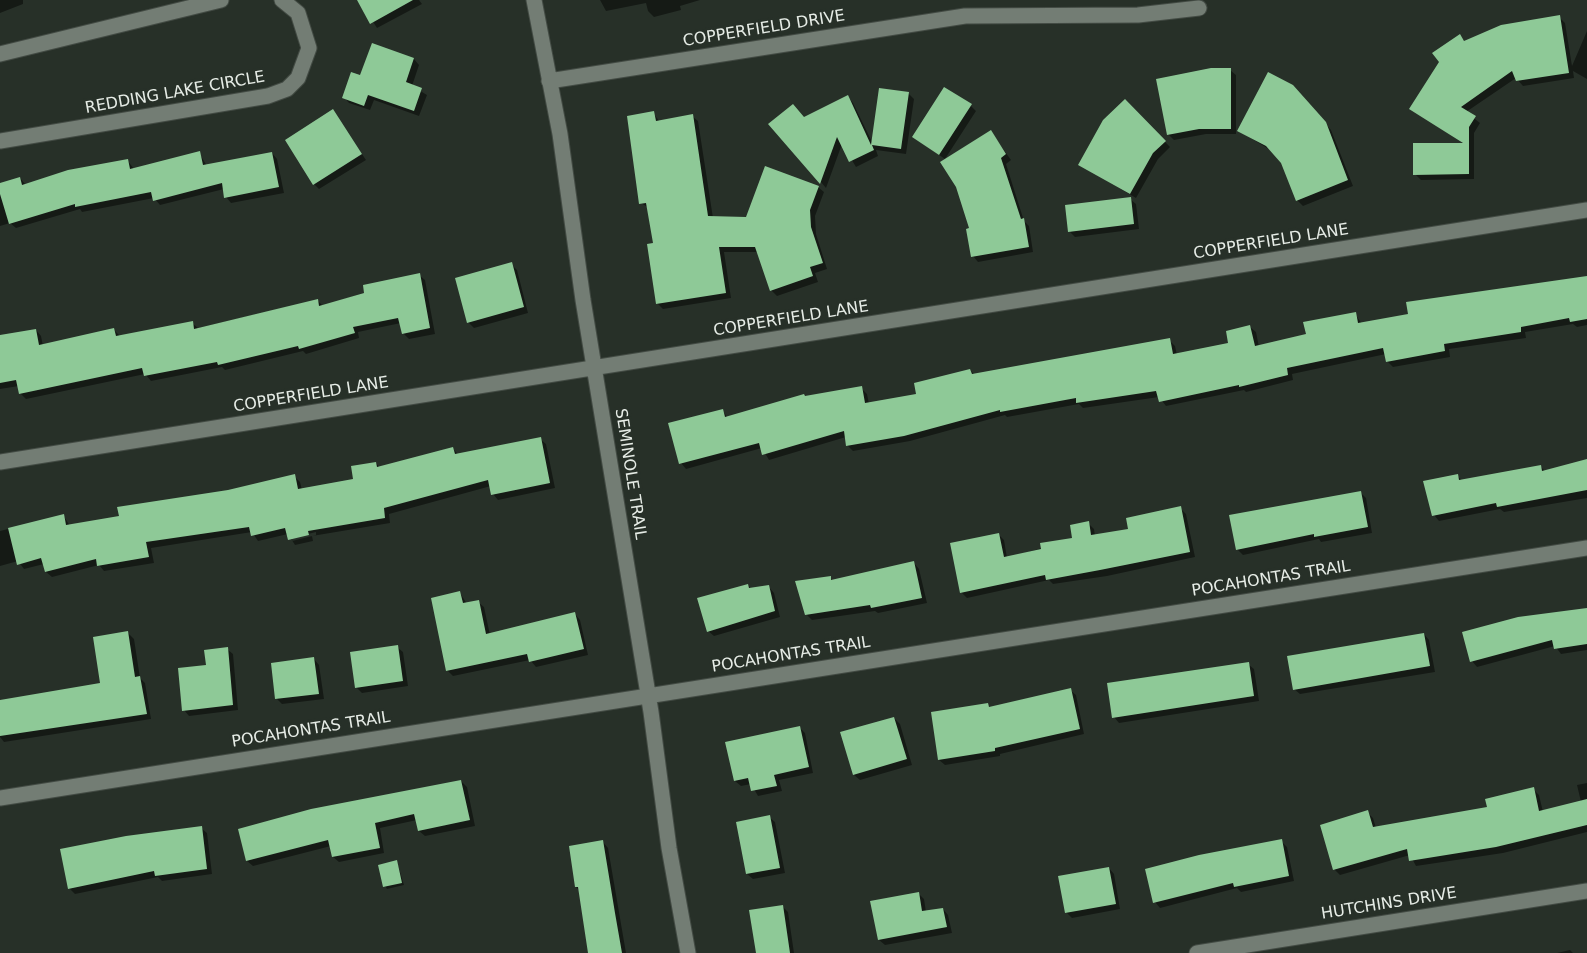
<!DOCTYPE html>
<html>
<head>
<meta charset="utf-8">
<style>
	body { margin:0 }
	canvas { display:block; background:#273028 }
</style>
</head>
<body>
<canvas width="1587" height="953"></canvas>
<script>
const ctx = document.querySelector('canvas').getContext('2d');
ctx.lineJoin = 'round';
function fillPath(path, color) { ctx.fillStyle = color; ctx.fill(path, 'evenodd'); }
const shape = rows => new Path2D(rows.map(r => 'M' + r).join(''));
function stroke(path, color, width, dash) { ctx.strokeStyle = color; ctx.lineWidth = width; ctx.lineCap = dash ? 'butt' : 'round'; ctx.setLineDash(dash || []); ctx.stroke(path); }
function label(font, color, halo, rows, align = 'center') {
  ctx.font = font + ' "DejaVu Sans",sans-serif'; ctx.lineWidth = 6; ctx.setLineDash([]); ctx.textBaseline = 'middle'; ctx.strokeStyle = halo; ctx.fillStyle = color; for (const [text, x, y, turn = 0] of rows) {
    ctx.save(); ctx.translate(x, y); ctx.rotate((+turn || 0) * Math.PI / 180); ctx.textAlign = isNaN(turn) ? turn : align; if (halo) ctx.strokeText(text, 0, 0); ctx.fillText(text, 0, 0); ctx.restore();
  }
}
const shadow = shape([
	[0,0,23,0,23,4,0,13],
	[359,0,419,0,422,4,377,28],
	[600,0,700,0,680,6,681,10,654,17,648,11,646,3,606,11],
	[1559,17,1565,23,1572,66,1587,31,1587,79,1573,71,1574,78,1523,86,1516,78,1466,112,1480,123,1474,133,1474,179,1421,180,1415,174,1464,144,1411,109,1459,36,1465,42],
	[373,45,414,59,419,65,412,86,427,95,419,116,374,100,370,110,349,103,344,97,361,76],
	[1230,70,1236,75,1236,134,1206,134,1174,140,1168,134],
	[1299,92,1331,130,1353,186,1303,206,1297,200,1282,163,1272,151,1239,131],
	[908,93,914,99,906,154,876,150,878,156,856,167,842,144,826,188,771,124,804,118,848,97,853,103,873,144],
	[1125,101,1170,147,1158,159,1136,198,1080,165],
	[971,106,976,111,945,159,913,137],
	[333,111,366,160,319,189,314,184],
	[653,113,660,122,692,116,698,121,713,218,747,218,818,187,824,192,815,216,816,234,827,269,815,273,818,282,777,296,771,290,758,252,724,252,731,298,663,309,657,303,654,244,649,208,641,203],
	[991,132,1011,160,1006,164,1024,221,1029,226,1033,252,978,262,973,256,971,229],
	[199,153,207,166,272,153,277,159,284,193,231,203,226,197,224,189,160,205,154,198,82,212,80,209,16,228,10,223,0,226,0,184,20,178,25,184,127,160,134,169],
	[1130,199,1136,204,1139,229,1075,237,1070,232],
	[511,264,517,270,528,313,474,328,468,322],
	[419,275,425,280,435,334,409,339,403,333,401,323,358,332,359,338,306,354,303,351,225,370,222,367,151,381,145,374,26,399,20,393,19,386,0,389,0,337,36,330,41,336,43,346,114,330,120,336,192,323,198,328,317,300,323,306],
	[1587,277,1587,325,1577,327,1573,324,1525,332,1526,338,1449,349,1450,357,1393,367,1387,361,1386,354,1292,374,1293,380,1246,392,1244,390,1166,406,1159,397,1083,408,1079,404,1007,417,1005,415,910,441,853,451,848,446,846,437,769,460,762,448,686,469,681,463,722,410,728,418,806,398,861,388,867,394,869,404,918,395,970,370,975,375,1169,340,1175,346,1177,355,1230,344,1250,327,1256,332,1259,347,1307,335,1355,314,1362,324],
	[540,439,546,444,555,488,498,500,493,494,491,486,389,514,390,523,312,536,313,541,295,545,288,534,258,541,252,532,151,548,154,563,104,571,99,565,52,577,46,572,44,564,24,569,18,561,0,566,0,531,63,515,70,526,121,517,294,476,300,482,302,490,354,481,376,463,380,468,453,449,459,455],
	[316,532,316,535,292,541,292,538],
	[1587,460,1587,498,1504,512,1500,509,1439,521,1434,515,1457,476,1463,481,1540,466,1545,471],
	[1361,493,1366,498,1372,533,1321,542,1319,539,1243,555,1237,549],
	[1180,508,1186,514,1195,557,1107,576,1053,584,1049,580,967,598,961,592,998,534,1004,540,1007,558,1074,539,1088,523,1094,529,1095,536,1130,530],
	[914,563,919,569,927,603,878,613,875,611,812,620,807,615,830,578,833,581],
	[748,585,752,590,769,587,774,593,780,617,714,636,708,631],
	[460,593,467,604,478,602,484,607,490,635,575,614,580,620,588,655,536,667,530,660,453,676,447,670],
	[1587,610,1587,650,1561,654,1555,646,1477,667,1472,661],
	[128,633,134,639,140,678,145,683,151,719,4,742,0,737,0,701,101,684],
	[1424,634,1429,640,1435,672,1300,694,1294,689],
	[397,647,403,652,408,686,362,693,356,687],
	[227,649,233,654,238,710,189,716,184,710,207,666],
	[314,659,319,665,324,699,282,704,277,699],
	[1248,664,1254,669,1259,701,1119,723,1114,717],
	[1070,690,1076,695,1084,734,1000,754,1000,756,945,765,939,760,987,705,991,708],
	[894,718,900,724,912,765,860,780,854,775],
	[799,727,805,733,813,773,779,780,782,791,758,796,751,784,741,786,735,781],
	[461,781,467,787,475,826,425,836,419,831,417,820,380,828,384,853,339,862,333,857,331,846,253,866,247,861],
	[1587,783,1587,832,1503,853,1416,866,1410,855,1340,875,1334,869,1367,812,1373,818,1376,828,1489,808,1533,789,1539,795,1543,812,1581,802,1577,785],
	[769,817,775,822,785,873,753,879,747,874],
	[201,828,207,833,212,874,162,881,158,877,75,894,69,888],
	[1281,841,1287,847,1294,881,1241,892,1237,888,1160,908,1155,902],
	[603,842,608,848,626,953,590,953,580,891,576,887],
	[397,862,404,885,387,889,385,886],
	[1109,868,1114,874,1120,909,1072,918,1066,912],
	[918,893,924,899,926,912,943,909,948,915,952,933,885,945,879,940],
	[782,906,788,912,794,953,757,953],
	[1570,950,1573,953,1557,953]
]);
const building = shape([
	[357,0,413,0,370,24],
	[1560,15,1569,73,1516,81,1512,71,1461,107,1476,116,1469,127,1469,174,1413,175,1413,143,1463,143,1409,109,1439,62,1432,53,1460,34,1464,41,1501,25],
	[372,43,414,58,406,82,422,88,414,111,368,95,364,106,342,98,351,72,360,75],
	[1211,68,1231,68,1231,129,1199,129,1167,135,1156,79],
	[1268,72,1293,85,1326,122,1348,180,1296,201,1281,163,1266,146,1237,131],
	[944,87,972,104,939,155,912,137],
	[879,88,909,92,901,149,872,145,874,150,849,162,837,137,820,184,768,124,793,104,804,117,848,95,871,145],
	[1125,99,1166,141,1153,153,1130,194,1078,165,1103,120],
	[333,109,362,154,313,185,285,140],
	[654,111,656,121,693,114,708,216,746,217,765,166,819,186,810,210,811,227,823,263,810,267,813,276,770,291,755,247,719,247,726,293,656,304,647,244,653,243,646,203,639,204,627,116],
	[991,130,1006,154,1001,158,1021,219,1024,218,1029,247,971,257,966,229,969,228,956,187,940,162],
	[200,151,203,165,272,152,279,187,224,198,222,183,153,201,151,192,75,207,75,204,9,224,0,194,0,183,20,177,22,185,68,170,128,159,130,169],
	[1131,197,1134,224,1068,232,1065,205],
	[512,262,524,307,467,323,455,278],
	[420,273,430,328,402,334,398,318,353,327,355,333,299,349,298,346,218,365,217,362,144,376,142,368,19,394,16,380,0,383,0,335,36,329,39,345,114,328,116,336,193,321,194,329,318,299,319,306,364,293,363,285],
	[1587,276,1587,319,1570,322,1569,318,1521,327,1521,332,1444,344,1445,351,1386,362,1383,348,1287,368,1288,375,1239,387,1239,385,1159,402,1156,391,1076,403,1076,398,1000,412,1000,410,904,436,846,446,844,431,762,455,759,443,679,464,668,423,723,409,725,417,804,394,805,396,862,386,865,403,916,394,914,383,970,369,972,374,1170,338,1173,354,1228,343,1226,331,1250,325,1255,346,1306,334,1303,322,1356,312,1358,323,1408,314,1406,302],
	[541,437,550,483,491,495,488,480,384,508,385,518,308,531,309,535,288,540,285,528,251,536,249,527,146,542,149,557,97,566,96,559,45,572,41,558,17,565,8,528,64,514,66,525,119,516,117,507,228,490,295,474,298,489,353,479,351,466,376,462,377,467,453,447,455,454],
	[1587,459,1587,490,1497,507,1496,503,1432,516,1423,481,1458,474,1459,480,1541,465,1542,471],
	[1361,491,1368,527,1314,537,1314,534,1236,550,1229,515],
	[1181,506,1190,552,1100,570,1046,580,1045,575,960,593,950,543,999,533,1004,557,1041,549,1040,543,1072,538,1070,525,1089,521,1091,535,1128,529,1126,518],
	[914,561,922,598,871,608,870,605,805,615,795,581,831,576,831,580],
	[748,584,749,588,769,585,775,611,707,632,697,598],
	[460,591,463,603,479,600,486,634,575,612,584,649,529,662,527,654,446,671,431,598],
	[1587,608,1587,644,1554,649,1552,640,1470,662,1462,632,1518,617],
	[128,631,135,677,140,676,147,714,0,736,0,700,100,683,93,637],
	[1424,633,1430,666,1293,690,1287,656],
	[398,645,403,681,355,688,350,652],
	[228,647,233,705,182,711,178,668,206,665,204,650],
	[314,657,319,694,275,699,271,663],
	[1249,662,1254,696,1112,718,1107,683],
	[1071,688,1080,729,995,748,995,751,938,760,931,712,988,703,989,707],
	[894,717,907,759,853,775,840,732],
	[800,726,809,767,774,775,777,786,751,791,748,778,734,781,725,742],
	[461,780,470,820,418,831,414,814,375,823,380,848,332,857,328,840,246,861,238,829,311,809],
	[1534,787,1539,811,1587,799,1587,825,1496,847,1409,861,1407,849,1333,870,1320,825,1368,810,1373,827,1487,807,1485,799],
	[770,815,780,868,746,874,736,822],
	[202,826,207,869,155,876,154,871,68,889,60,849,126,836],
	[1282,839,1289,876,1234,887,1233,883,1153,903,1145,869,1199,855],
	[603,840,615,913,622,953,588,953,578,887,575,887,569,846],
	[397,860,402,883,383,887,378,865],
	[1109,867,1116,904,1065,913,1058,876],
	[919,892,922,911,943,908,947,927,878,940,870,901],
	[783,905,790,953,756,953,749,910]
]);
const street = shape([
	[534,0,560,134,583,300,651,712,669,848,688,953],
	[0,54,221,0],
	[549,81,965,16,1138,15,1199,8],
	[0,141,268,96,287,89,298,78,309,48,298,13,282,0],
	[0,462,1587,210],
	[0,798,1587,548],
	[1197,953,1587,891]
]);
const streetNames = [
	["COPPERFIELD DRIVE",764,29,-9],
	["REDDING LAKE CIRCLE",175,93,-10],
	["COPPERFIELD LANE",1271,242,-9],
	["COPPERFIELD LANE",791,319,-9],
	["COPPERFIELD LANE",311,395,-9],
	["SEMINOLE TRAIL",630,474,81],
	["POCAHONTAS TRAIL",1271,579,-9],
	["POCAHONTAS TRAIL",791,655,-9],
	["POCAHONTAS TRAIL",311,730,-9],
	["HUTCHINS DRIVE",1389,904,-9]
];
fillPath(shadow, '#0007');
fillPath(building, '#8ec997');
stroke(street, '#434b44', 17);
stroke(street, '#737d74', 15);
label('16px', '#e6ece6', '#273028', streetNames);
</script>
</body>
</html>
